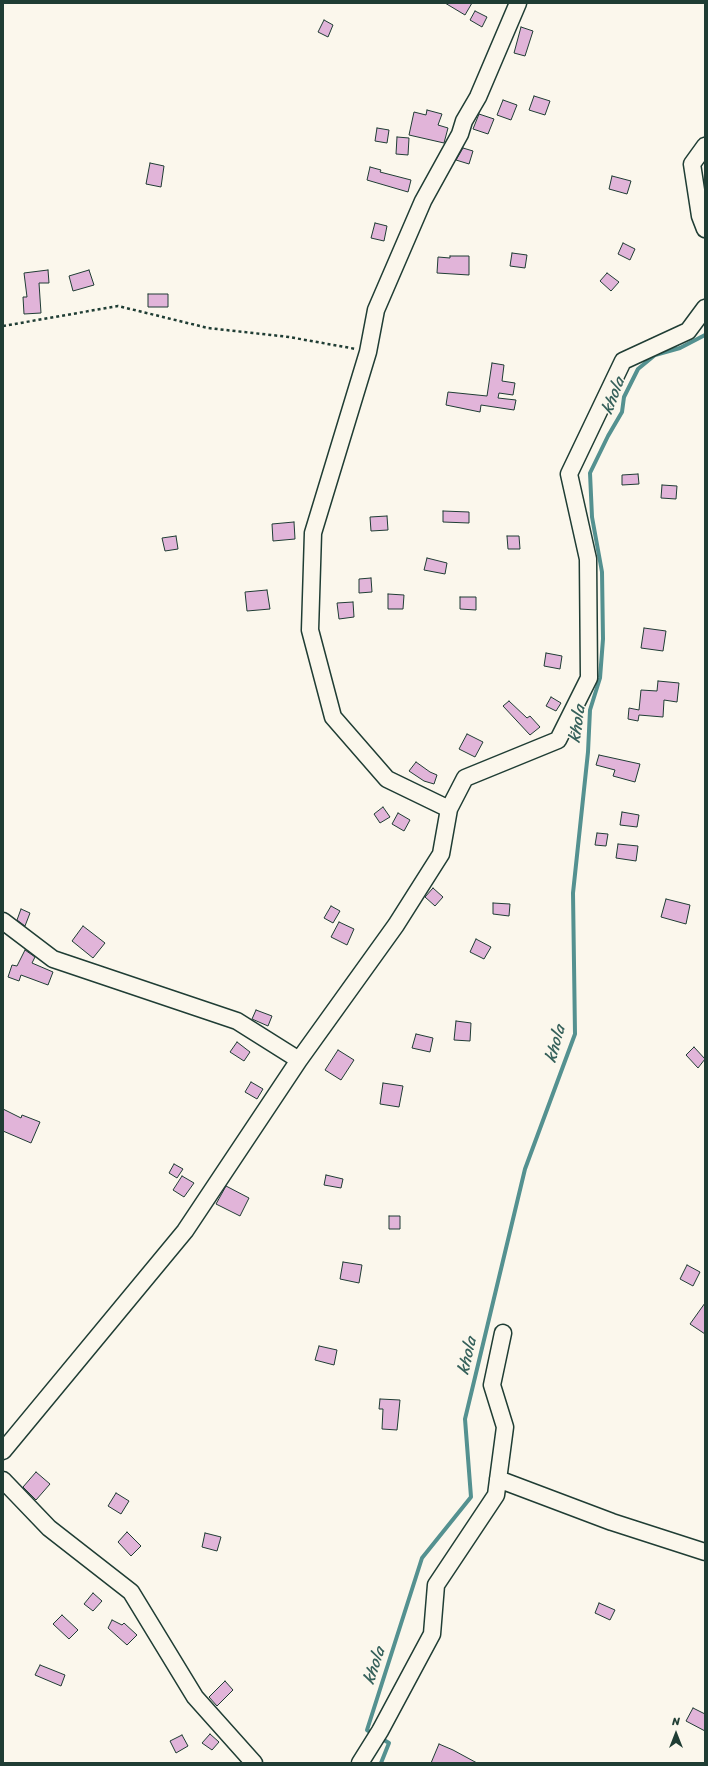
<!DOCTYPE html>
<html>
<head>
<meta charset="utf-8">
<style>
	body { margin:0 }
	#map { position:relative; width:708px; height:1766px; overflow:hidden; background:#fbf7ec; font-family:Sriracha,sans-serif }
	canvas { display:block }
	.frame { position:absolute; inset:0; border:4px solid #1f3d34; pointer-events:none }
	.north { position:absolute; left:656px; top:1714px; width:40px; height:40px; -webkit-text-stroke:3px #fbf7ec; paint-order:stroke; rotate:0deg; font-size:11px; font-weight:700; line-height:16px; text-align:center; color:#1f3d34 }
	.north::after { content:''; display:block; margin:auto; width:14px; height:18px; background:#1f3d34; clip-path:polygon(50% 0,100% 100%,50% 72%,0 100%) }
</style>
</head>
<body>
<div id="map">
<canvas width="708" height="1766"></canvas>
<div class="frame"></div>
<div class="north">N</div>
</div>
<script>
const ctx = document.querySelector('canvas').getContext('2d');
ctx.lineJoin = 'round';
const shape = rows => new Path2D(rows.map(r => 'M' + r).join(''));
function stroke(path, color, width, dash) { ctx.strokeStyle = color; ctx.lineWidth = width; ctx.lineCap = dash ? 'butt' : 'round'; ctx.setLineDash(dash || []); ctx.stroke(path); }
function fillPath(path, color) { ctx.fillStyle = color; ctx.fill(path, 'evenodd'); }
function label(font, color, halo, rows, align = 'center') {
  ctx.font = font + ' Sriracha,sans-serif'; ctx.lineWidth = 3; ctx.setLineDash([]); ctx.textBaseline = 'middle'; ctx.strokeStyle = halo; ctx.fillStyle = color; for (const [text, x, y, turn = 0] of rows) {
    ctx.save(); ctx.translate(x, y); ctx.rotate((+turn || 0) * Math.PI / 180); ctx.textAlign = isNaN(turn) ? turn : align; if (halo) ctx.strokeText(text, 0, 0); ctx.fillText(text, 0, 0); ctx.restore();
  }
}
const stream = shape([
	[373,1734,367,1730,422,1558,471,1497,465,1419,525,1169,575,1034,573,893,588,752,590,710,600,678,603,639,602,572,592,517,590,473,608,436,622,412,624,397,638,369,655,355,680,348,705,335],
	[379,1737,389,1743,381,1763]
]);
const building = shape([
	[445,3,472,3,465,15,445,3],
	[475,11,487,17,482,27,470,20,475,11],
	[324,20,333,25,328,37,318,32,324,20],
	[521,27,533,31,525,56,514,53,521,27],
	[534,96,550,101,545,115,529,110,534,96],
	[503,100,517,105,511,120,497,115,503,100],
	[427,110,442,114,438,125,448,128,444,143,409,135,414,112,426,115,427,110],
	[479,114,494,119,488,134,473,129,479,114],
	[377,128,389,130,387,143,375,141,377,128],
	[397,137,409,138,408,155,396,154,397,137],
	[463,148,473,151,469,164,456,160,463,148],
	[150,163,164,166,161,187,146,184,150,163],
	[370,167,381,170,380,172,411,180,408,192,367,180,370,167],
	[612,176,631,181,627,194,609,189,612,176],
	[375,223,387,226,384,241,371,238,375,223],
	[623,243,635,249,630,260,618,254,623,243],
	[512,253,527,255,525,268,510,266,512,253],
	[450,256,469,256,469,275,437,273,438,257,450,258,450,256],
	[48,270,49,283,39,283,41,313,24,314,23,297,27,297,24,273,48,270],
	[89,270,94,285,73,291,69,276,89,270],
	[607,273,619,282,611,291,600,281,607,273],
	[148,294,168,294,168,307,148,307,148,294],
	[492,363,504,365,502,381,515,383,513,395,499,393,498,398,516,400,514,410,481,405,480,412,446,405,448,392,487,396,492,363],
	[638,474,639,484,622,485,622,475,638,474],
	[662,485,677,486,676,499,661,498,662,485],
	[443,511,469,512,469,523,443,522,443,511],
	[387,516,388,530,371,531,370,517,387,516],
	[294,522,295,539,273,541,272,524,294,522],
	[176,536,178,549,165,551,162,538,176,536],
	[507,536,519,536,520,549,508,549,507,536],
	[427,558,447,563,445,574,424,570,427,558],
	[371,578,372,592,359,593,359,579,371,578],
	[267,590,270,609,247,611,245,592,267,590],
	[388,594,404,595,403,609,388,609,388,594],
	[460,597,476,597,476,610,460,609,460,597],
	[353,602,354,617,339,619,337,603,353,602],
	[644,628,666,631,663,651,641,648,644,628],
	[546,653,562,656,560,669,544,666,546,653],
	[658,681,679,683,677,702,664,700,663,717,639,715,638,721,628,719,629,708,639,710,641,690,657,691,658,681],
	[551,697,561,703,556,711,546,706,551,697],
	[509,701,527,718,530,716,540,727,530,735,503,706,509,701],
	[467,734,483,742,475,757,459,749,467,734],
	[599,755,640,764,635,782,613,776,615,770,596,765,599,755],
	[416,762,430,772,437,775,434,784,424,781,409,771,416,762],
	[383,807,390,817,380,823,374,814,383,807],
	[622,812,639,815,637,827,620,825,622,812],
	[398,813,410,820,404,831,392,824,398,813],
	[597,833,608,834,606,846,595,845,597,833],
	[618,844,638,846,636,861,616,858,618,844],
	[433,888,443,897,435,906,425,897,433,888],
	[666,899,690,905,686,924,661,917,666,899],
	[493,903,510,904,509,916,493,914,493,903],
	[331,906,340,911,333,923,324,918,331,906],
	[21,909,30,913,25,926,17,920,21,909],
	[339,922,354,929,347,945,331,937,339,922],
	[83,926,105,943,93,958,72,941,83,926],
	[476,939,491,947,484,959,470,952,476,939],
	[25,950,35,957,32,963,53,972,48,985,21,975,19,981,8,977,12,965,17,966,25,950],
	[256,1010,272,1016,268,1026,252,1019,256,1010],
	[456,1021,471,1023,470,1041,454,1040,456,1021],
	[416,1034,433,1038,430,1052,412,1048,416,1034],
	[237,1042,250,1052,244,1061,230,1052,237,1042],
	[694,1047,705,1059,698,1068,686,1055,694,1047],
	[338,1050,354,1060,341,1080,325,1070,338,1050],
	[251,1082,263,1089,257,1099,245,1092,251,1082],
	[383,1083,403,1086,399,1107,380,1104,383,1083],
	[3,1109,21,1118,22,1115,40,1122,31,1143,3,1131,3,1109],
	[174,1164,183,1169,177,1178,169,1173,174,1164],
	[326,1175,343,1179,341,1188,324,1185,326,1175],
	[182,1176,194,1183,184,1197,173,1190,182,1176],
	[226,1186,249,1198,240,1216,216,1204,226,1186],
	[389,1216,400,1216,400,1229,389,1229,389,1216],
	[343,1262,362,1265,359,1283,340,1279,343,1262],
	[687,1265,700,1272,693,1286,680,1279,687,1265],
	[705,1303,705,1334,690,1324,705,1303],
	[319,1346,337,1350,334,1365,315,1360,319,1346],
	[380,1399,400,1400,397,1430,382,1429,383,1409,379,1409,380,1399],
	[36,1472,50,1484,36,1500,23,1487,36,1472],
	[116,1493,129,1501,121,1514,108,1506,116,1493],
	[127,1532,141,1546,131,1556,118,1542,127,1532],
	[205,1533,221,1537,217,1551,202,1547,205,1533],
	[93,1593,102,1601,93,1611,84,1604,93,1593],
	[599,1603,615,1610,610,1620,595,1613,599,1603],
	[62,1615,78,1630,69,1639,53,1624,62,1615],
	[112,1620,122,1625,124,1623,137,1635,127,1645,108,1628,112,1620],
	[40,1665,65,1675,61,1686,35,1675,40,1665],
	[225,1681,233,1690,217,1706,209,1697,225,1681],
	[693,1708,705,1714,705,1731,686,1721,693,1708],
	[210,1734,219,1742,212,1750,202,1743,210,1734],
	[182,1735,188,1746,176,1753,170,1741,182,1735],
	[439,1744,453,1750,477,1763,431,1763,439,1744]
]);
const path = shape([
	[3,326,118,306,208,328,289,337,356,349]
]);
const minor = shape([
	[705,146,692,164,700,216,705,229],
	[449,809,387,779,333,717,310,630,313,533,368,352,376,310,423,201,460,134,464,121,478,97,518,3],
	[3,921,53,959,237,1021,299,1060],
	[3,1451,185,1231,299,1060,396,925,441,854,449,809,465,778,558,740,589,678,588,559,569,474,623,361,688,331,705,308],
	[498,1479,612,1522,705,1552],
	[3,1480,49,1528,131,1592,195,1697,254,1763],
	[360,1763,380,1731,432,1634,436,1585,496,1495,505,1427,492,1385,503,1333]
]);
const waterNames = [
	["khola",614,396,-69],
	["khola",578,724,-82],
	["khola",556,1044,-75],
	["khola",468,1356,-77],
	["khola",375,1666,-72]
];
stroke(stream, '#549190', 4);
fillPath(building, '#e1b4d9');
stroke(building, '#1f3d34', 1);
stroke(minor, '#1f3d34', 19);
stroke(path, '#1f3d34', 2.5, [3, 3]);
stroke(minor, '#fbf7ec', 16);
label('italic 16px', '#35605a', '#fbf7ec', waterNames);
</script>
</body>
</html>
